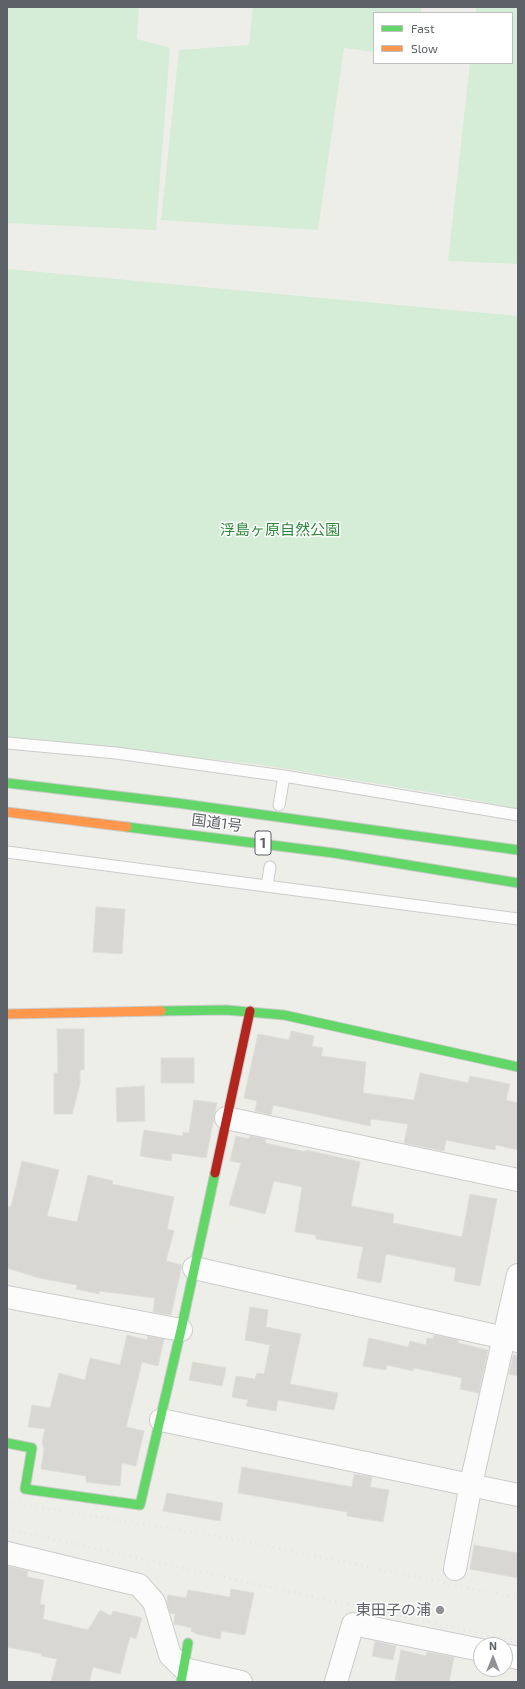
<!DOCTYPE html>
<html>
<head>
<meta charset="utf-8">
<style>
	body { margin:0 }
	#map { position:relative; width:525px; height:1689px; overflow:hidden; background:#eeeee9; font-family:"Exo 2",sans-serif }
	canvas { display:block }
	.frame { position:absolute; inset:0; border:8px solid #5d6168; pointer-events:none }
	.legend { position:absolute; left:373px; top:12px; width:140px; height:52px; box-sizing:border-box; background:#fff; border:1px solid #bec0c3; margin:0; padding:5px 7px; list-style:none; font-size:12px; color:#5d6168 }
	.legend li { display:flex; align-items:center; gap:8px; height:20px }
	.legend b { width:20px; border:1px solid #bec0c3 }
	.north { position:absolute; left:473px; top:1637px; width:40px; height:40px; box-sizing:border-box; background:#fff; border:1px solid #bec0c3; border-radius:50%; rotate:0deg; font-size:11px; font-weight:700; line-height:16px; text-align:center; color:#5d6168 }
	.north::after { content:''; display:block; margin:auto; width:14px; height:18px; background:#909295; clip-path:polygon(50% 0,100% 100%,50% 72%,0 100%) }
</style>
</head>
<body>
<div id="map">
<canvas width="525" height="1689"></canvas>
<div class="frame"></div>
<ul class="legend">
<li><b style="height:5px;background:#63d668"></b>Fast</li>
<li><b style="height:5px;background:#ff974d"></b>Slow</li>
</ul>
<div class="north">N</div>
</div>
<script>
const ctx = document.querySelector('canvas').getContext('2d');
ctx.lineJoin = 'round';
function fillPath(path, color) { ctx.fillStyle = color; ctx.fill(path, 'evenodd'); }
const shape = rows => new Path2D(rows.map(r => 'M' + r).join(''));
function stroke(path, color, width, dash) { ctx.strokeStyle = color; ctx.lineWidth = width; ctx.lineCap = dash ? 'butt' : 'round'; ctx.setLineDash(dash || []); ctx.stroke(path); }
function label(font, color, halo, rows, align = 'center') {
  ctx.font = font + ' "Exo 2","Noto Sans JP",sans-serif'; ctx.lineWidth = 3; ctx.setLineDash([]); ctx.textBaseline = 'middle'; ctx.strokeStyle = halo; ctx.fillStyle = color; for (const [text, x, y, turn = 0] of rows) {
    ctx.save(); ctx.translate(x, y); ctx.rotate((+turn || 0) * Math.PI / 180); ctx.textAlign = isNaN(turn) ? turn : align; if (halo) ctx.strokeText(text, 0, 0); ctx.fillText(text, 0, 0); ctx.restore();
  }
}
const green = shape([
	[7,7,139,7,137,39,170,48,156,230,7,223],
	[253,7,421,7,421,13,374,13,374,52,344,48,318,230,161,220,179,50,249,45],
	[476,7,518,7,518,264,448,261,470,63,512,63,512,13,476,13],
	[7,269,518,316,518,809,459,797,257,764,7,737]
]);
const building = shape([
	[96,907,125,909,122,954,93,952,96,907],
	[57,1029,84,1029,84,1070,80,1070,80,1084,72,1114,54,1114,54,1073,58,1073,57,1029],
	[291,1031,314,1036,312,1046,323,1048,321,1056,366,1062,363,1093,414,1100,420,1073,468,1083,470,1076,510,1084,506,1100,518,1103,518,1150,496,1145,495,1150,446,1140,444,1151,404,1143,408,1124,371,1119,370,1126,273,1105,271,1115,255,1111,257,1101,244,1098,258,1034,289,1040,291,1031],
	[161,1058,194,1058,194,1083,161,1083,161,1058],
	[144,1086,145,1121,117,1122,116,1088,144,1086],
	[194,1100,217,1103,206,1158,172,1153,171,1161,140,1156,144,1130,183,1136,183,1132,189,1133,194,1100],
	[236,1136,249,1139,250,1136,266,1139,265,1143,306,1152,306,1150,360,1162,351,1206,394,1214,393,1223,462,1237,470,1194,497,1199,480,1286,454,1281,456,1268,386,1254,381,1283,357,1278,363,1247,316,1239,316,1235,295,1232,302,1187,274,1181,265,1214,229,1205,241,1163,230,1161,236,1136],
	[22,1161,59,1170,47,1216,77,1222,88,1175,113,1181,112,1184,174,1197,167,1229,174,1231,166,1261,182,1265,171,1315,153,1312,155,1298,99,1291,99,1294,76,1289,77,1285,39,1278,7,1268,7,1206,11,1207,22,1161],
	[250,1307,268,1310,266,1327,301,1334,290,1384,338,1393,334,1410,278,1400,276,1411,246,1406,248,1400,232,1397,236,1376,255,1379,257,1373,264,1374,270,1345,245,1340,250,1307],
	[127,1335,147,1340,148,1336,164,1339,158,1366,142,1362,126,1427,144,1431,136,1466,122,1463,120,1486,86,1482,86,1476,41,1469,44,1450,42,1442,45,1429,28,1427,32,1405,50,1408,59,1373,85,1380,90,1358,120,1365,127,1335],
	[434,1335,458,1340,458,1343,488,1350,479,1393,460,1389,462,1378,414,1368,413,1371,387,1365,386,1370,363,1366,369,1338,408,1347,410,1341,426,1345,427,1338,433,1339,434,1335],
	[513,1355,518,1356,518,1376,509,1374,513,1355],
	[193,1362,226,1368,222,1386,189,1380,193,1362],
	[242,1467,352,1487,354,1474,372,1477,370,1487,389,1490,383,1522,347,1516,347,1512,238,1493,242,1467],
	[167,1493,223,1503,220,1521,163,1511,167,1493],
	[474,1545,518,1553,518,1578,470,1569,474,1545],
	[7,1566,28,1571,27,1577,44,1580,40,1604,45,1605,43,1619,88,1630,100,1610,111,1616,113,1611,142,1618,136,1639,130,1637,120,1674,93,1667,89,1682,51,1682,57,1659,41,1656,42,1654,7,1647,7,1566],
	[231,1589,254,1593,245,1635,221,1631,220,1639,197,1634,191,1631,192,1628,174,1624,175,1614,170,1613,167,1602,168,1595,186,1598,188,1590,230,1597,231,1589],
	[375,1641,396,1646,393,1660,372,1656,375,1641],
	[401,1650,426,1656,427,1652,454,1657,449,1682,407,1682,395,1680,401,1650]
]);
const lane = shape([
	[7,743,116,753,284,776,518,815],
	[279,805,284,776],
	[7,852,518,919],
	[267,886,270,867]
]);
const street = shape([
	[226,1118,518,1180],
	[194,1268,518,1341],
	[7,1297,181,1330],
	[161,1420,518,1495],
	[7,1553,139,1585,154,1602,170,1655,184,1669,241,1682],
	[455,1569,471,1484,518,1275],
	[505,1655,518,1658],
	[336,1682,353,1624,481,1650]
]);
const fast = shape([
	[7,783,177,803,518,850],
	[127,827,334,853,518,883],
	[161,1011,226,1010,284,1015,518,1067],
	[7,1443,32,1448,25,1489,140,1505,181,1330,215,1173],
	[181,1682,188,1643]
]);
const slow = shape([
	[7,812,127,827],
	[7,1014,161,1011]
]);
const jam = shape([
	[215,1173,250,1011]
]);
const rail = shape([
	[7,1502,223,1537,518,1598],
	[7,1529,518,1642]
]);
const markers = [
	[440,1610,5,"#909295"]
];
const shields = [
	[263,843,16]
];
const shieldNames = [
	["1",263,843]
];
const parkNames = [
	["浮島ヶ原自然公園",280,530]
];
const streetNames = [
	["国道1号",217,823,7]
];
const poiNames = [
	["東田子の浦",431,1610]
];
fillPath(green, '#d5ecd6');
fillPath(building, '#d8d7d4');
stroke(building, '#deddd8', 1);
stroke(lane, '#cbcccb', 13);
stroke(street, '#cbcccb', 24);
stroke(fast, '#cacbcb', 11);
stroke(slow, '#cacbcb', 11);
stroke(jam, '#cacbcb', 11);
stroke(lane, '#fcfcfc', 11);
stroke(street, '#fcfcfc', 22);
stroke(fast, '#63d668', 9);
stroke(slow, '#ff974d', 9);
stroke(jam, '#b3261e', 9);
stroke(rail, '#e4e5e4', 3, [1, 5]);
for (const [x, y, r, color] of markers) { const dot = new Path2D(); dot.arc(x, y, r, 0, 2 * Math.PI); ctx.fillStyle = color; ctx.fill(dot); stroke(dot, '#fff', 1.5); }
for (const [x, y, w] of shields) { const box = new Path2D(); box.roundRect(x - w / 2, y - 12, w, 24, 3); ctx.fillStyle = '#fff'; ctx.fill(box); stroke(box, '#5d6168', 1); }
label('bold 14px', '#5d6168', null, shieldNames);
label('15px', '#2e863c', '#fff', parkNames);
label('15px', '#5d6168', '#fff', streetNames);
label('15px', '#5d6168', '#fff', poiNames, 'right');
</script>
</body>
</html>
